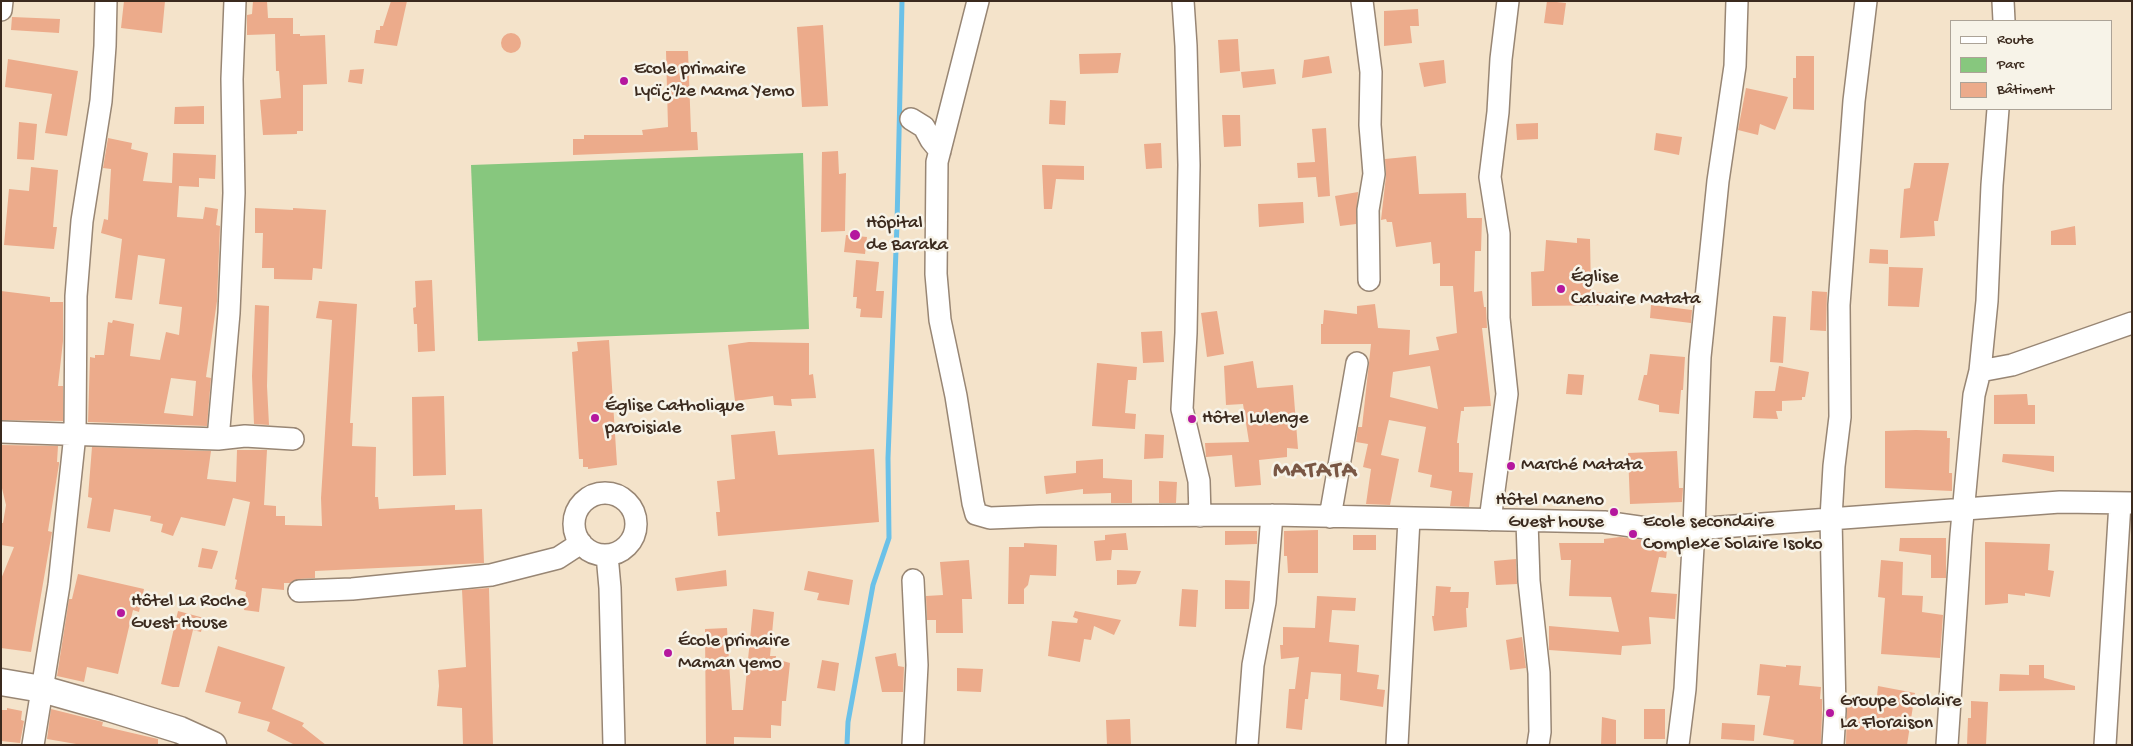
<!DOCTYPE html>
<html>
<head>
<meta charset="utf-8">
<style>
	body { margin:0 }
	#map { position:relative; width:2133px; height:746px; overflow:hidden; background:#f4e3ca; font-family:"Gochi Hand",sans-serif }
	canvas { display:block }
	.frame { position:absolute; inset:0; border:2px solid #3b2a1e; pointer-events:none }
	.legend { position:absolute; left:1950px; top:20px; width:162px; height:90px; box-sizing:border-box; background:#f7f3e8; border:1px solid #aca397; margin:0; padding:6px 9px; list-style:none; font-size:15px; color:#3b2a1e }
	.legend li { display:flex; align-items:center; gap:10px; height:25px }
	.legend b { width:25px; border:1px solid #aca397 }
</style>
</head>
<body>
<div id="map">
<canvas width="2133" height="746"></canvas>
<div class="frame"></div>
<ul class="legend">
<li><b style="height:6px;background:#fff"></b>Route</li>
<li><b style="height:14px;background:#87c77e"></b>Parc</li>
<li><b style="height:14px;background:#ecab8b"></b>Bâtiment</li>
</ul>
</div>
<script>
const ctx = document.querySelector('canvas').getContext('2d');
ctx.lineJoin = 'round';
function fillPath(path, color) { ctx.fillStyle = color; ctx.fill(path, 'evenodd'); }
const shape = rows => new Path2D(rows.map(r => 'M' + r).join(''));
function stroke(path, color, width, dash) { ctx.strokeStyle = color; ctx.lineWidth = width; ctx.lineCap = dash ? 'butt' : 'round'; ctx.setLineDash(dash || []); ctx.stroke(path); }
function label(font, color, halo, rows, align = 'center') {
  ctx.font = font + ' "Gochi Hand",sans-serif'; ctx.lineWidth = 5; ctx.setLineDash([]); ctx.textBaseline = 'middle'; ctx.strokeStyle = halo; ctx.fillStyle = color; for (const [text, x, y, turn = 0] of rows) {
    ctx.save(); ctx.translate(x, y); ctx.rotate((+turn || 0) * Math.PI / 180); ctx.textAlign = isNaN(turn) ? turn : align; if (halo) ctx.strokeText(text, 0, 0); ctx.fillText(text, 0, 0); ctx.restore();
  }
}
const green = shape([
	[803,153,809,329,478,341,471,165]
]);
const stream = shape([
	[847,745,848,722,873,585,889,538,888,458,897,224,902,1]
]);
const building = shape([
	[124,1,165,1,162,33,121,28],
	[253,1,267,1,268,18,293,18,293,34,300,34,300,36,325,35,327,84,303,85,303,131,297,131,297,134,263,135,260,100,281,98,279,71,276,71,275,34,247,35,247,15,252,14],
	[391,1,407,1,397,46,374,43,376,30,380,30,380,26,383,26],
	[1547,1,1566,3,1563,25,1544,23],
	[1418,9,1419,26,1410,26,1412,43,1384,46,1384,11],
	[12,17,60,19,59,33,11,30],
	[823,25,828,106,802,107,797,27],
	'501 43a10 10 0 1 1 20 0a10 10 0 1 1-20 0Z',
	[1238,39,1240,71,1220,73,1218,40],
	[666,51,688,51,691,132,697,132,698,150,573,155,573,139,584,139,584,135,643,135,642,130,668,127],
	[1121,53,1118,73,1080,74,1079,54],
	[1329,56,1332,73,1302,78,1304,60],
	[1796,56,1814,56,1814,110,1793,109,1793,78,1796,78],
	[8,59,78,71,67,136,45,133,52,94,5,87],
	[1444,60,1446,83,1424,87,1419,63],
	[364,69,362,84,348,82,350,70],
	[1274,69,1276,84,1243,88,1241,72],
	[1746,88,1788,97,1775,130,1760,124,1758,135,1738,130],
	[1050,100,1066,101,1065,125,1049,124],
	[204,106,204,124,174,124,175,107],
	[1222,115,1240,115,1241,146,1224,147],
	[19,122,37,124,34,160,17,159],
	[1538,123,1538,139,1517,140,1516,124],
	[1326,128,1330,196,1318,197,1316,177,1298,178,1297,163,1315,162,1312,129],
	[1656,133,1682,137,1679,155,1654,150],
	[108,138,132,143,131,149,148,153,143,181,172,183,173,153,216,155,215,179,199,178,199,187,179,186,177,217,203,219,205,207,218,209,216,225,220,226,217,301,206,377,211,378,207,426,88,422,90,357,95,358,95,355,104,355,108,322,112,323,113,320,134,324,130,356,160,360,166,332,179,335,182,307,159,304,165,259,138,255,132,300,115,298,122,239,101,233,104,219,108,220,111,169,103,168],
	[171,378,196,381,193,416,164,413],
	[1161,143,1162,168,1146,169,1144,144],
	[838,151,839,174,846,173,845,231,821,232,822,152],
	[1416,156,1419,194,1466,193,1467,218,1482,218,1481,251,1475,251,1474,292,1482,291,1484,307,1486,307,1487,328,1482,328,1491,406,1464,407,1464,411,1461,411,1457,443,1459,443,1459,472,1473,473,1469,507,1450,506,1452,491,1430,487,1432,475,1418,472,1426,427,1389,420,1381,455,1399,459,1390,505,1366,504,1371,469,1363,467,1368,444,1356,442,1358,427,1362,427,1371,344,1321,344,1321,324,1323,324,1324,310,1357,314,1357,306,1375,304,1378,328,1410,330,1409,355,1439,350,1436,337,1457,333,1453,286,1440,286,1440,263,1433,264,1431,242,1396,247,1392,222,1387,222,1386,219,1381,220,1386,176,1385,159],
	[1430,366,1438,409,1390,397,1393,372],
	[1914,163,1949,163,1938,221,1934,221,1935,236,1900,238,1904,189,1910,188],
	[1042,165,1084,166,1084,180,1056,179,1052,209,1044,209],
	[31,167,58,170,53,227,57,227,54,249,4,245,9,189,29,191],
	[1358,192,1356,224,1340,226,1335,196],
	[1303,202,1304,223,1259,227,1258,204],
	[255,208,293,210,293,208,326,210,322,269,313,268,312,280,274,279,274,268,262,268,263,233,255,233],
	[2075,226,2076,245,2051,245,2051,231],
	[846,235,867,237,865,254,844,252],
	[1577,238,1590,239,1591,291,1628,297,1627,305,1532,306,1531,272,1544,271,1546,240,1577,243],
	[1870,249,1888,250,1888,264,1869,263],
	[856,260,879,262,876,291,884,291,882,318,860,317,861,309,856,308,857,297,853,297],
	[1889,267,1923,268,1919,307,1888,306],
	[432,280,435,351,418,352,417,324,414,324,413,308,416,307,415,281],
	[1,291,50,297,50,302,63,302,63,341,58,386,63,386,63,421,1,420],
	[1812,291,1827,292,1826,331,1810,330],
	[319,301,357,304,350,423,353,423,352,446,376,447,375,497,378,497,379,509,455,505,455,510,482,509,484,563,315,571,315,578,299,579,290,583,284,583,284,590,262,588,259,612,244,610,246,592,235,589,237,580,235,579,250,502,233,498,225,526,181,517,173,536,161,532,163,524,150,521,151,516,114,509,110,532,87,528,92,498,88,497,92,447,211,451,207,479,236,482,237,450,267,450,264,505,276,506,276,516,285,516,285,525,322,526,321,498,332,320,316,318],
	[255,305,269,306,267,386,269,425,254,424,252,376],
	[1651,305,1692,310,1691,323,1650,318],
	[1217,311,1224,354,1207,357,1201,313],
	[1773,316,1786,317,1783,363,1770,362],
	[1162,331,1164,362,1143,363,1141,332],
	[609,340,617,465,588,469,588,467,583,467,583,459,579,459,572,352,578,351,577,342],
	[749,342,809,343,809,375,813,374,816,398,791,399,792,406,774,405,773,396,735,401,728,345],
	[1650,354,1685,357,1683,390,1681,390,1679,414,1659,412,1659,405,1638,400,1644,375,1647,375],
	[1253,361,1257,388,1293,385,1298,449,1287,448,1287,457,1259,460,1261,485,1235,487,1232,455,1206,457,1205,443,1249,442,1243,404,1226,405,1224,366],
	[1097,363,1137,367,1136,380,1128,380,1125,413,1136,414,1135,429,1092,426],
	[1779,366,1809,372,1805,397,1802,397,1802,400,1782,401,1782,411,1776,411,1778,419,1753,418,1755,391,1775,391],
	[1568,374,1584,375,1582,395,1566,394],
	[2027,394,2028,405,2035,405,2035,424,1994,424,1994,395],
	[444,396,446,475,413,476,412,397],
	[1916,430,1947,431,1947,438,1950,438,1949,473,1952,473,1952,491,1885,488,1885,431],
	[775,431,778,455,874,449,879,522,718,536,716,512,720,512,717,481,735,479,731,435],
	[1145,434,1164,435,1163,458,1144,459],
	[1,445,58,446,57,462,59,462,59,464,48,531,52,532,31,652,1,648,1,579,14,547,1,545,1,523,3,523,6,505,1,484],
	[1677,451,1679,488,1683,488,1682,502,1630,504,1628,453],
	[2003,454,2054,456,2054,472,2002,462],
	[1103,459,1103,478,1132,480,1132,503,1111,503,1111,493,1083,494,1083,489,1046,494,1044,476,1076,473,1076,461],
	[1159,481,1177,482,1176,503,1159,503],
	[1318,530,1318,573,1288,573,1287,556,1284,556,1284,531],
	[1225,531,1257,531,1257,544,1225,545],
	[1126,533,1128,550,1112,550,1111,560,1096,561,1094,541,1105,540,1105,535],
	[1353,535,1376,535,1376,550,1353,550],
	[1620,537,1668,543,1666,558,1659,557,1651,592,1677,594,1675,619,1649,617,1651,644,1622,646,1621,655,1549,650,1549,626,1619,632,1611,597,1569,596,1571,560,1561,560,1559,543,1604,543,1604,539],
	[1900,538,1946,538,1946,578,1931,578,1931,555,1899,551],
	[1985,542,2050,544,2048,570,2054,571,2050,597,2025,593,2025,596,2008,594,2008,603,1985,605],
	[1024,543,1057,545,1056,576,1030,575,1028,585,1024,589,1024,604,1008,604,1009,547,1024,547],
	[202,548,218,551,212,569,198,567],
	[1516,559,1517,584,1496,585,1494,561],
	[969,560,972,599,962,599,963,633,936,633,936,620,927,620,926,596,943,595,940,562],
	[1881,560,1903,562,1902,595,1923,596,1922,612,1943,615,1940,658,1881,654,1885,598,1878,597],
	[726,570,727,586,677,591,675,578],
	[1117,570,1141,571,1136,584,1117,585],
	[808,571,853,580,849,605,817,600,819,593,804,590],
	[78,574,144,589,139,612,133,610,118,674,87,667,84,682,57,676,69,599,72,599],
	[1225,580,1250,581,1249,609,1225,609],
	[1436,586,1451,587,1450,592,1469,592,1468,608,1466,608,1467,627,1434,631,1432,616,1434,616],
	[489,588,493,745,463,745,462,708,437,706,439,686,438,670,466,667,462,590],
	[1182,589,1198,590,1196,627,1179,626],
	[1317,596,1356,598,1355,611,1332,610,1329,642,1359,645,1357,672,1379,675,1377,689,1385,690,1383,707,1340,700,1341,674,1311,672,1308,699,1305,699,1302,730,1286,728,1289,689,1295,689,1299,657,1281,659,1280,645,1283,645,1283,627,1315,628],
	[753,609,774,612,770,656,776,656,776,659,790,663,786,701,782,701,781,726,771,725,771,738,734,737,734,745,706,745,705,629,727,628,732,710,743,710],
	[178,611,204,618,201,632,193,630,179,687,173,687,161,684],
	[1075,611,1121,620,1114,635,1094,626,1091,640,1084,639,1080,662,1048,656,1052,621,1077,623,1078,619,1073,617],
	[1522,637,1526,668,1510,670,1506,640],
	[218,646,285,667,272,709,304,723,302,726,326,745,295,745,267,731,270,722,238,713,241,702,205,692],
	[896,653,898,666,904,667,903,692,882,692,875,657],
	[822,660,839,663,835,691,817,688],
	[1760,664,1786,667,1786,665,1801,666,1799,685,1821,687,1820,699,1822,699,1822,711,1821,745,1793,745,1794,740,1763,735,1770,696,1757,695],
	[2029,665,2044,665,2044,678,2075,686,2075,690,1999,691,2000,674,2029,675],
	[957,668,983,669,981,692,957,691],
	[1878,686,1915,693,1907,745,1846,745,1847,702,1876,706],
	[1971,701,1988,702,1986,745,1967,745,1968,718,1971,718],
	[7,708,22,711,21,720,24,721,20,743,1,741,1,710,7,710],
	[51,709,103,722,102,726,158,739,158,745,82,745,47,739],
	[1644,709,1665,709,1665,739,1644,739],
	[1602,717,1616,720,1616,745,1601,745],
	[1130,719,1131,745,1107,745,1106,720],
	[1722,723,1755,725,1754,741,1721,739]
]);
const minor = shape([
	[978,1,937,162,936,274,940,320,956,396,973,503,976,514,990,518,1040,516,1272,515,1604,522,1667,531,2060,502,2132,503],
	[1183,1,1186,46,1189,165,1186,333,1182,409,1199,481,1200,516],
	[1362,1,1371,72,1370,125,1374,174,1368,210,1369,280],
	[2003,1,2004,21],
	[1,10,2,1],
	[911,119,924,127,931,140,940,151],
	[1980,371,2012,365,2132,323],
	[1,432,218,439,245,436,293,439],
	[218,439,229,313,234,193,232,79,235,1],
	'574 524a31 31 0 1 1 62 0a31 31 0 1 1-62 0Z',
	[1330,517,1357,363],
	[1490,520,1507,394,1499,318,1499,234,1490,177,1498,112,1501,59,1508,1],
	[1527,521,1529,581,1539,673,1540,732,1538,745],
	[607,555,610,588,614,745],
	[299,591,352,589,491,575,558,558,581,543],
	[33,745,59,585,75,434,76,296,82,221,101,101,105,46,106,1],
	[913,745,917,665,913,580],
	[1247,745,1253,665,1265,602,1272,515],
	[1397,745,1409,519],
	[1678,745,1685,689,1694,529,1700,357,1718,181,1735,66,1737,1],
	[1833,745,1835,711,1831,518,1834,466,1840,417,1839,305,1854,101,1866,1],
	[1947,745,1961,535,1974,395,1980,371,1987,301,1992,185,1998,109],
	[2105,745,2120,503]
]);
const tertiary = shape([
	[1,682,42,689,109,708,180,730,213,745]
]);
const markers = [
	[624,81,5,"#b5179e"],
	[855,235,6,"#b5179e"],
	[1561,289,5,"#b5179e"],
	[595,418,5,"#b5179e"],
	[1192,419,5,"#b5179e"],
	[1511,466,5,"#b5179e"],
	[1614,512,5,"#b5179e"],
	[1633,534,5,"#b5179e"],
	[121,613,5,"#b5179e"],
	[668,653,5,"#b5179e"],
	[1830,713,5,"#b5179e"]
];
const poiNames = [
	["Ecole primaire",634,70],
	["Lycï¿½e Mama Yemo",634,92],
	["Hôpital",866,224],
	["de Baraka",866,246],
	["Église",1571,278],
	["Calvaire Matata",1571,300],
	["Église Catholique",605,407],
	["paroisiale",605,429],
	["Hôtel Lulenge",1202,419],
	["Marché Matata",1521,466],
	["Hôtel Maneno",1604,501,"right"],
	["Guest house",1604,523,"right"],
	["Ecole secondaire",1643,523],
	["Complexe Solaire Isoko",1643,545],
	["Hôtel La Roche",131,602],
	["Guest House",131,624],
	["École primaire",678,642],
	["Maman yemo",678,664],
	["Groupe Scolaire",1840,702],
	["La Floraison",1840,724]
];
const districtNames = [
	["MATATA",1315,472]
];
fillPath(green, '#87c77e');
stroke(stream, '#6bc1e8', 5);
fillPath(building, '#ecab8b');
stroke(minor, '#988674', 24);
stroke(tertiary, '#988674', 29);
stroke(minor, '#fff', 21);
stroke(tertiary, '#fff', 26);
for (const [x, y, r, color] of markers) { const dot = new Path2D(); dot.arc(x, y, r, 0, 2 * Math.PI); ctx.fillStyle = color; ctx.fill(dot); stroke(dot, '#f7f3e8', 2); }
label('19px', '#3b2a1e', '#f7f3e8', poiNames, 'left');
ctx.letterSpacing = '1px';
label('bold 24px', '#795744', '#f7f3e8', districtNames);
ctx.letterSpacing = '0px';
</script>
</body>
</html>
